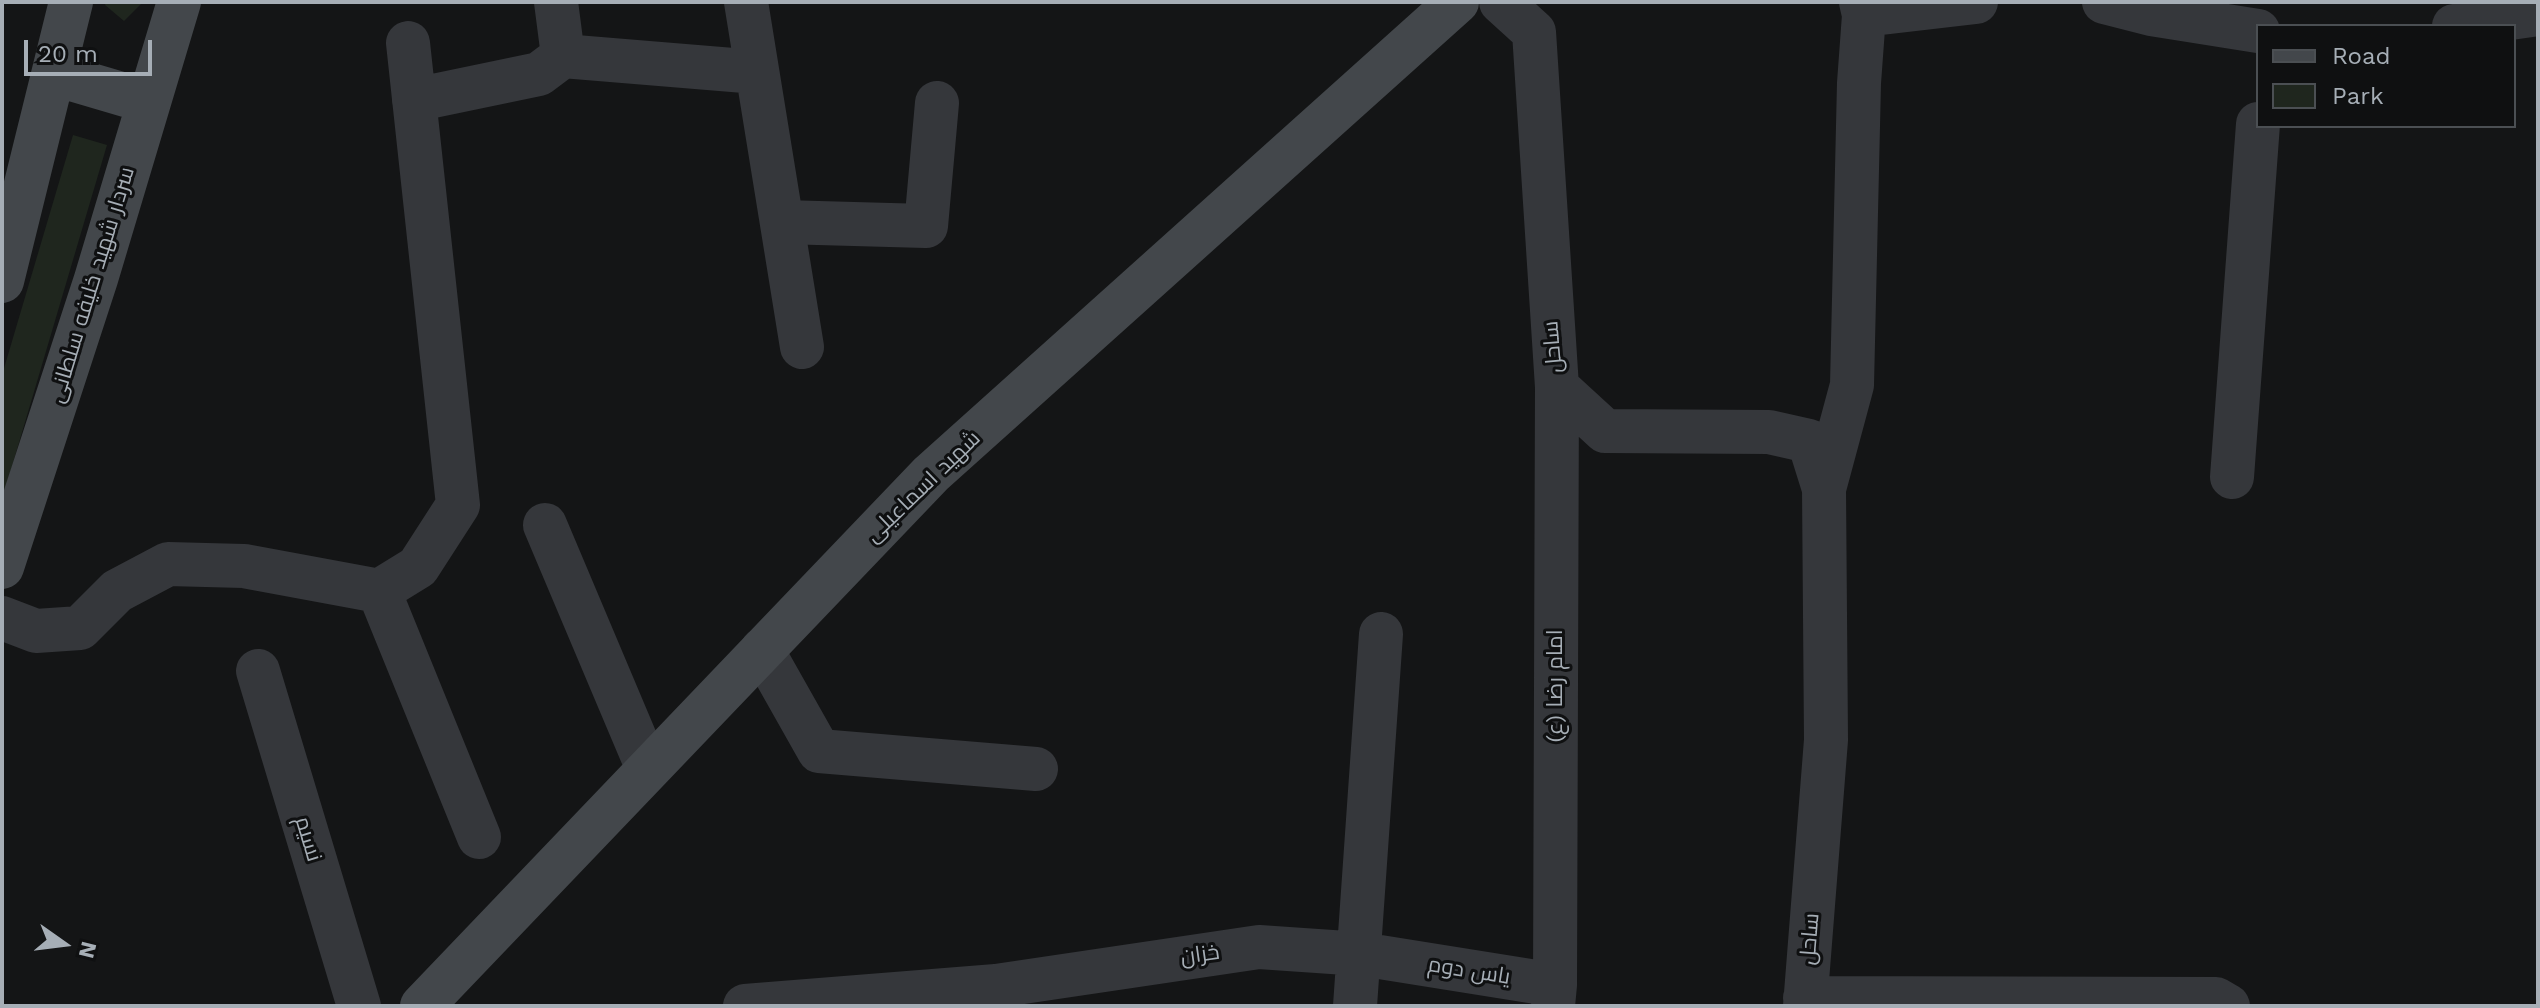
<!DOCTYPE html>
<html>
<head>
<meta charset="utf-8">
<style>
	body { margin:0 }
	#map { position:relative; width:2540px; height:1008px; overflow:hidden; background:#141516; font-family:"Work Sans",sans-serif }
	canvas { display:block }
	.frame { position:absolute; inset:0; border:4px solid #a6aeb6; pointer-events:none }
	.legend { position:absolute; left:2256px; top:24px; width:260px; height:104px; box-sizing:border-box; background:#0f1011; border:2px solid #4b4f53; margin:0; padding:10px 14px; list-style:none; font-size:24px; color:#a6aeb6 }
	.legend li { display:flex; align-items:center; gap:16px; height:40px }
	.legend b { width:40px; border:2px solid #4b4f53 }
	.north { position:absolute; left:24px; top:904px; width:80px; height:80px; -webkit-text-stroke:6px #0f1011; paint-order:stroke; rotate:104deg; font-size:22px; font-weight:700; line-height:32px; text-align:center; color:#a6aeb6 }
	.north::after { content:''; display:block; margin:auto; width:28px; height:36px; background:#a6aeb6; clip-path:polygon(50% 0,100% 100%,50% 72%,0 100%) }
	.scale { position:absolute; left:24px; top:40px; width:128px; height:36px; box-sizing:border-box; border:4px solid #a6aeb6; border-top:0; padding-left:10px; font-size:24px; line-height:28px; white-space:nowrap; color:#a6aeb6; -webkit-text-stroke:6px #0f1011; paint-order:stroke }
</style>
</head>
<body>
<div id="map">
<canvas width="2540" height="1008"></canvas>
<div class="frame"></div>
<ul class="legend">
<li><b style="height:10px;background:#43474b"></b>Road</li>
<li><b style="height:22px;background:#1f261e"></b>Park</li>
</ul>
<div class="north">N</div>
<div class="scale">20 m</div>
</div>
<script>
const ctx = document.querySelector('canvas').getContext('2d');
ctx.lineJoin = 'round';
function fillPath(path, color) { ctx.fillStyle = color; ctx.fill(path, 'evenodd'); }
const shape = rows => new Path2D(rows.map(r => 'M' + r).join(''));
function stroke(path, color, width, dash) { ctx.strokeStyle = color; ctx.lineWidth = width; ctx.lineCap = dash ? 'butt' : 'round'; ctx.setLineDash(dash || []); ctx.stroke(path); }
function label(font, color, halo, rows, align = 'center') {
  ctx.font = font + ' "Work Sans",Cairo,sans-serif'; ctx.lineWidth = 6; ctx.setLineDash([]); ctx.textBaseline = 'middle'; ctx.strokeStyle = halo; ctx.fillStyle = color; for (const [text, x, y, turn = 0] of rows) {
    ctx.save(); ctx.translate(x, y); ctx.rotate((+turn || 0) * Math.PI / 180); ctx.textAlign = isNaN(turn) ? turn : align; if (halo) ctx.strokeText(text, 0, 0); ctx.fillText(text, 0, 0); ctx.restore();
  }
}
const green = shape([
	[106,2,143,2,124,21,105,5],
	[73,135,107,145,2,500,2,375]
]);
const street = shape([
	[746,2,802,347],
	[1501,2,1534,32,1557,387,1605,431,1769,432,1809,441,1824,489,1826,740,1805,1006],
	[2104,2,2151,14,2258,31],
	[1864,15,1976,2],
	[2454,26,2538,14],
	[563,56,757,72],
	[414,100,539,74,563,56,556,2],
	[782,222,926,226,937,103],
	[2232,477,2258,124],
	[1824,489,1852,385,1859,83,1864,15,1861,2],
	[545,525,648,769],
	[379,591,479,837],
	[2,618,36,631,80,628,117,591,168,564,244,566,379,591,418,567,458,505,408,43],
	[762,650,819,751,1036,769],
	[258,671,359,1006],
	[1555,985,1557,387],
	[1805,998,2216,999,2228,1006],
	[745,1006,996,986,1259,947,1361,954,1555,985,1553,1006],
	[1355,1006,1381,634]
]);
const secondary = shape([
	[54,74,149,102],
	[2,281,71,2],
	[2,567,96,279,179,2],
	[422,1006,931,474,1457,2]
]);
const streetNames = [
	["سردار شهید خلیفه سلطانی",92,285,-73],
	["ساحل",1553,347,-95],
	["شهید اسماعیلی",923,487,-44],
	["امام رضا (ع)",1556,686,-90],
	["نسیم",308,839,73],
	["ساحل",1810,939,-85],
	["خزان",1200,955,-8],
	["یاس دوم",1469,971,9]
];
fillPath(green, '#1f261e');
stroke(street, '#35373b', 44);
stroke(secondary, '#43474b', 44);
label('22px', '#a6aeb6', '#0f1011', streetNames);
</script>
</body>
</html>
